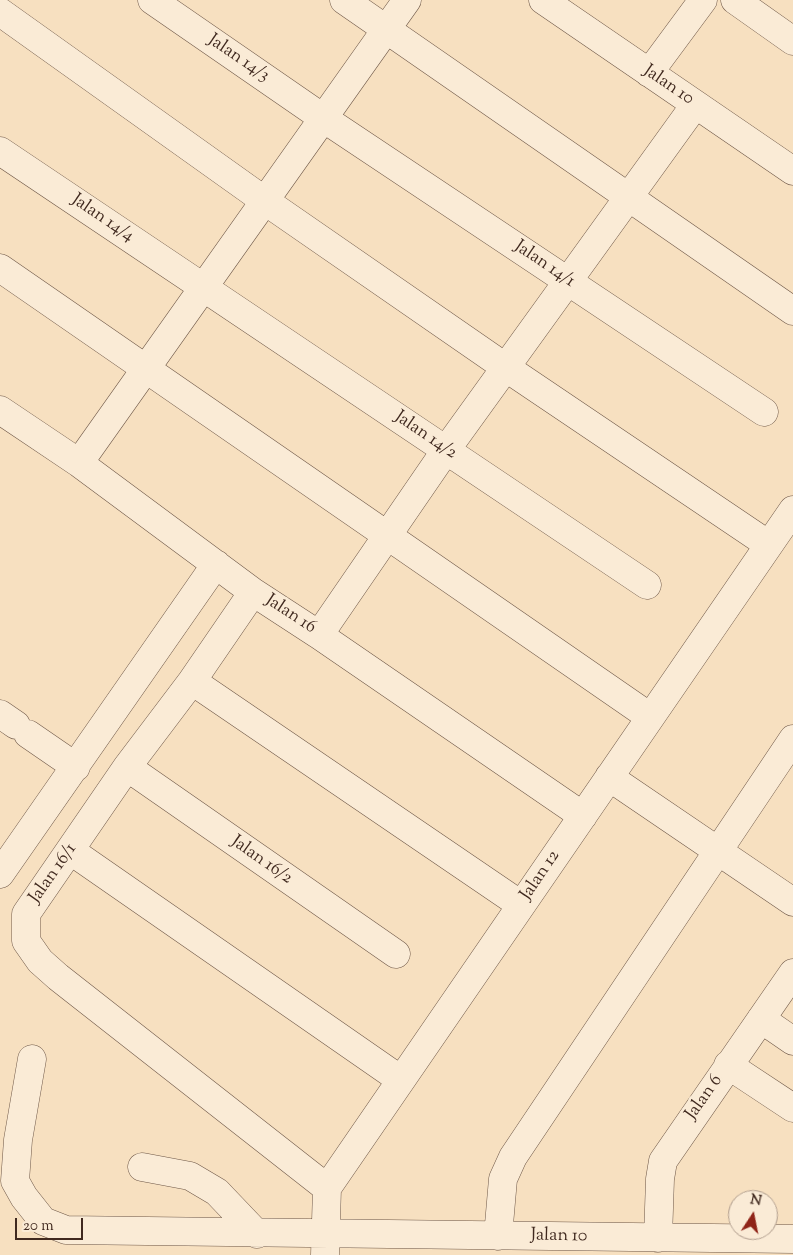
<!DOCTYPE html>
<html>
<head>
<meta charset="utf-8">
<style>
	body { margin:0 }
	#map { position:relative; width:793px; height:1255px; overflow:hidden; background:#f7e0c0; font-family:"Sorts Mill Goudy",serif }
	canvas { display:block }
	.north { position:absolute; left:728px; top:1190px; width:50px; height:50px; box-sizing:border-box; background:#faebd6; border:1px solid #b09d8d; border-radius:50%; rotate:11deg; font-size:14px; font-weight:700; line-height:20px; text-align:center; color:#40291f }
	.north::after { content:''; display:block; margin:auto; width:18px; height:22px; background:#8f2418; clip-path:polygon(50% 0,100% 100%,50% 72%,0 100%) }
	.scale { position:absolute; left:15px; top:1218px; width:68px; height:22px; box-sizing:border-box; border:2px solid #40291f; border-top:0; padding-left:6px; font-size:15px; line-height:18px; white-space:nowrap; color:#40291f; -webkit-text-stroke:4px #faebd6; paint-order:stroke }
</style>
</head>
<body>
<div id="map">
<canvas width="793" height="1255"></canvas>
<div class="north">N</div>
<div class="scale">20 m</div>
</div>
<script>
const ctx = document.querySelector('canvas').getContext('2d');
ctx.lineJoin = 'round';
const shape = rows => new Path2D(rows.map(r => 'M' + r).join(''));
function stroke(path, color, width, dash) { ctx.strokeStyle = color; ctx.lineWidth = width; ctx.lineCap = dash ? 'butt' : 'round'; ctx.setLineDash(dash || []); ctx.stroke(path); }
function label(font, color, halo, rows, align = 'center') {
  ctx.font = font + ' "Sorts Mill Goudy",serif'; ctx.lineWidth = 5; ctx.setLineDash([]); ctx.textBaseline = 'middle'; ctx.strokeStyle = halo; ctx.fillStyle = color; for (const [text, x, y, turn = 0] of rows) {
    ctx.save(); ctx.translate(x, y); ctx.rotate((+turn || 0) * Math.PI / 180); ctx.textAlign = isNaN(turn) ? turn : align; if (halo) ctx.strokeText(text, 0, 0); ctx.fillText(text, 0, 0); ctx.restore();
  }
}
const minor = shape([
	[152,0,323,118,764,412],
	[344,0,793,311],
	[543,0,793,171],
	[735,0,793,41],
	[0,12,265,201,505,367,769,545],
	[649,73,703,0],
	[0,151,647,585],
	[0,268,650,717],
	[0,410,79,463,253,592,319,635,583,816],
	[79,463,407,0],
	[253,592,192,681,127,767,26,914,26,941,40,961,58,977,327,1188],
	[319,635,446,450,695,105],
	[192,681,521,905],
	[0,714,16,725],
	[28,734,76,767],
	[127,767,396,954],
	[609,777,793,902],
	[71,851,401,1080],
	[0,874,216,564],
	[761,1019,793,1041],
	[32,1059,18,1140,15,1181,24,1197,43,1221,66,1230,793,1239],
	[728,1065,793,1108],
	[142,1167,190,1176,217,1192,257,1234],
	[498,1236,503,1179,513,1157,793,739],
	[658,1238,660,1179,663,1161,793,973],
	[325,1255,327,1188,793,510]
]);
const streetNames = [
	["Jalan 14/3",238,59,34],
	["Jalan 10",668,86,34],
	["Jalan 14/4",102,219,34],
	["Jalan 14/1",544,265,34],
	["Jalan 14/2",425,436,34],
	["Jalan 16",290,615,33],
	["Jalan 16/2",261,861,35],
	["Jalan 16/1",54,874,-55],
	["Jalan 12",541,876,-56],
	["Jalan 6",705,1098,-55],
	["Jalan 10",559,1237,1]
];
stroke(minor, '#6e5747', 29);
stroke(minor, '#faebd6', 28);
label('18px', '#40291f', '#faebd6', streetNames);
</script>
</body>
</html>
